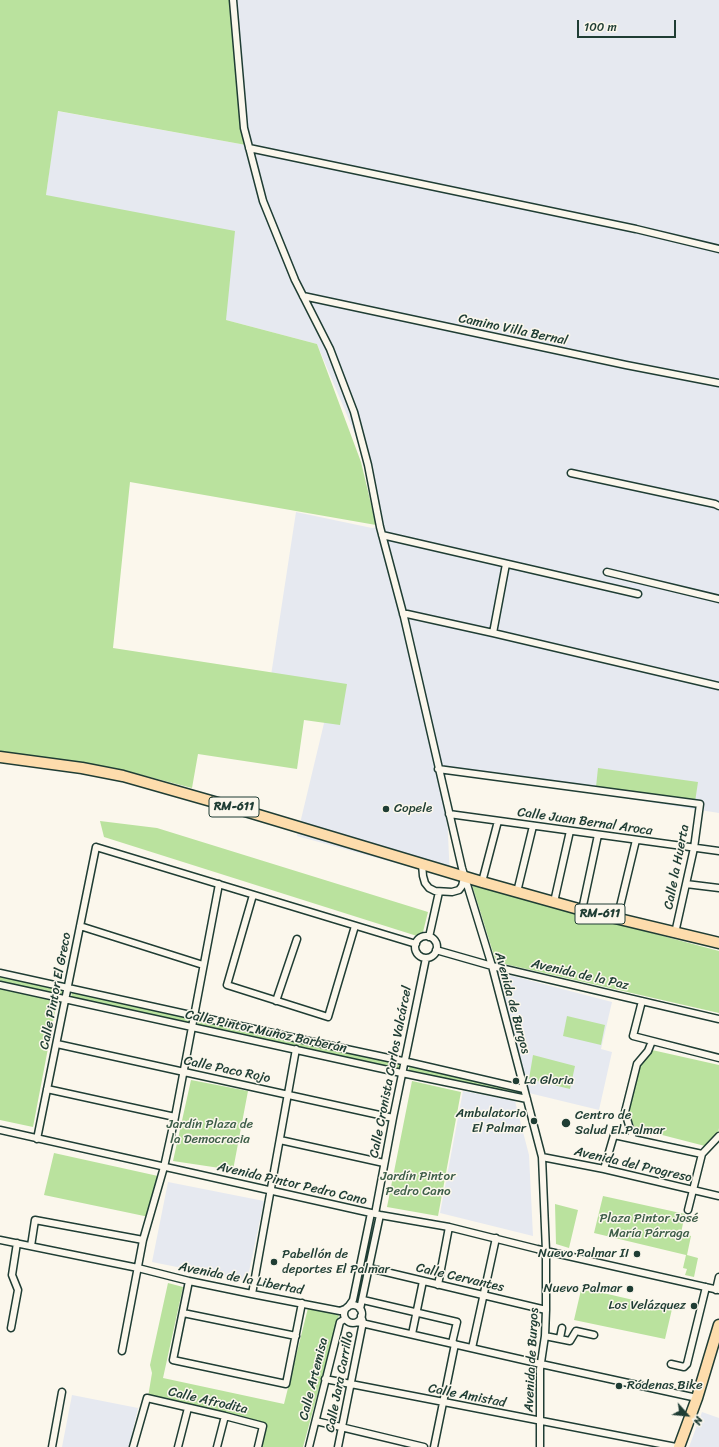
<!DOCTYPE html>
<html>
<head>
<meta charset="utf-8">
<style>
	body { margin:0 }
	#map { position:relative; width:719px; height:1447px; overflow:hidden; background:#fbf7ec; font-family:Sriracha,sans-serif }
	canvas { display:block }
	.north { position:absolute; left:667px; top:1395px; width:40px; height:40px; -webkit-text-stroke:3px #fbf7ec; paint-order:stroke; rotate:117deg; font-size:11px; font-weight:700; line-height:16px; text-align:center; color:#1f3d34 }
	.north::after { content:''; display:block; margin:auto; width:14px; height:18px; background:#1f3d34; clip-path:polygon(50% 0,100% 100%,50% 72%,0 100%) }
	.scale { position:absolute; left:577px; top:20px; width:99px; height:18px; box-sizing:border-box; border:2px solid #1f3d34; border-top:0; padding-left:5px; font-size:12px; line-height:14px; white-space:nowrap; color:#1f3d34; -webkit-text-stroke:3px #fbf7ec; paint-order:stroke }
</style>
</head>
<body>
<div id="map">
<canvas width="719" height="1447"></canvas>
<div class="north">N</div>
<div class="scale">100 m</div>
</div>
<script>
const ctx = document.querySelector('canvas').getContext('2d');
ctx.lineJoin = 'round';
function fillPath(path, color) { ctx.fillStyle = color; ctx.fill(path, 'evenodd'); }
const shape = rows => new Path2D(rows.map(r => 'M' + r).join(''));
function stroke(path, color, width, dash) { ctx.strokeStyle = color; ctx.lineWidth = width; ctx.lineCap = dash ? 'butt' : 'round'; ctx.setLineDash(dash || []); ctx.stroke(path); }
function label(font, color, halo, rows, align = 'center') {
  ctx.font = font + ' Sriracha,sans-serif'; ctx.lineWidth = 3; ctx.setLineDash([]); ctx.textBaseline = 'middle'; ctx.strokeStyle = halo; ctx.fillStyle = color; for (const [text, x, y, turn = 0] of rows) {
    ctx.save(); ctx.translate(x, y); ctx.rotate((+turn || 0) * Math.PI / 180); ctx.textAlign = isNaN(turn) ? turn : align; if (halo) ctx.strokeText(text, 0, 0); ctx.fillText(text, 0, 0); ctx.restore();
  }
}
const built = shape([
	[232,0,719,0,719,813,445,770,450,878,297,836,331,694,270,682,296,512,372,528,380,527,368,465,317,344,226,320,46,195,57,111,246,145],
	[505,974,612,1002,601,1049,612,1052,599,1110,529,1093,498,981],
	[463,1091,515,1101,529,1155,533,1236,440,1213],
	[168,1182,264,1201,247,1281,152,1262],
	[72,1395,138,1408,129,1447,62,1447],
	[702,1412,719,1418,719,1447,689,1447]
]);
const green = shape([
	[0,0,231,0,246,145,58,111,46,195,235,231,226,320,317,344,361,462,376,525,130,482,113,648,347,684,340,725,304,720,297,769,198,754,192,788,115,768,0,753],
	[598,768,698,782,695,802,596,787],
	[100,821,157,828,428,912,423,932,417,936,104,837],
	[472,885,719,951,719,1013,496,962],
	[0,976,65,990,64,995,0,981],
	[0,989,57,1001,33,1127,0,1120],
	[72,992,191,1019,190,1023,71,997],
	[567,1016,605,1025,601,1045,563,1036],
	[198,1020,402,1065,402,1069,197,1025],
	[652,1050,719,1065,719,1128,718,1134,705,1146,635,1128,627,1111,639,1065],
	[533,1055,575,1066,570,1089,529,1079],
	[410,1066,522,1091,523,1096,408,1071],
	[191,1080,248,1091,233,1170,173,1161],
	[412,1081,461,1092,438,1216,387,1207],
	[54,1153,158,1176,149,1217,44,1195],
	[603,1196,685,1214,681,1233,691,1236,687,1255,698,1258,694,1277,685,1275,687,1269,683,1268,686,1255,594,1233],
	[555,1204,578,1210,569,1248,556,1244],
	[168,1283,183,1287,163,1378,284,1404,308,1308,339,1315,303,1447,261,1447,266,1425,148,1397,152,1373,150,1365],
	[581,1290,599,1292,672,1309,665,1339,574,1320]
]);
const street = shape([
	[233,0,244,128,263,201,295,280,330,349,354,412,368,465,380,527,404,617,462,868,492,966,542,1157,546,1251,546,1310,545,1336,540,1369,540,1447],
	[249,148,636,229,719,249],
	[303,296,626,365,719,383],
	[571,473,715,504,719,506],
	[382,535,638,594],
	[607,572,719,599],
	[403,614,407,614,493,633,719,686],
	[493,633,506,564],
	[438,769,700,804,694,848,675,933],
	[449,814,719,851],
	[422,864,423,876,425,883,429,888,435,891,452,892,459,890,462,886,464,878],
	[482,882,498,821],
	[686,884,719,888],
	[517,892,533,826],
	[253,895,227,985,328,1017,355,926],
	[554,902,570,831],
	[582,910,598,835],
	[617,919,636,840],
	[80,926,203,965],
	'415 947a11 11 0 1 1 22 0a11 11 0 1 1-22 0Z',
	[429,937,439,892],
	[436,950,492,966,719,1019],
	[0,973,304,1040,412,1063,524,1089],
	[0,985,397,1072,527,1099],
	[276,1001,297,939],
	[642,1001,633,1036,719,1058],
	[57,1044,393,1118],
	[47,1089,175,1117],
	[0,1130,380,1215,449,1227,537,1249,719,1290],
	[37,1139,96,847,416,944],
	[633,1139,625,1112,637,1064,648,1051,652,1041],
	[280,1140,384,1163],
	[542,1157,604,1169,719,1196],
	[604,1169,614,1135,702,1154],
	[688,1210,702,1154,719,1136],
	[375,1214,393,1118,426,958],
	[0,1240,138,1268,189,1281,252,1294,340,1311,345,1309],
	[31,1246,35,1220,143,1240],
	[369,1268,546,1310],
	[189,1281,173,1360,286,1384,302,1303],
	[438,1285,449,1227],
	[716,1290,719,1277],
	[252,1294,296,1049],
	[363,1300,457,1322,452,1343],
	'344 1314a9 9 0 1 1 18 0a9 9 0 1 1-18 0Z',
	[348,1307,353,1300,371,1213],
	[360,1309,380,1215],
	[183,1313,296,1336],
	[357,1322,541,1364,697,1398],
	[11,1328,18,1290,12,1275,17,1243],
	[412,1334,423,1281],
	[545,1336,570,1341,576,1331,594,1335],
	[560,1338,562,1328],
	[472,1348,496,1238],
	[122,1351,143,1240,164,1167,175,1117,219,884],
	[671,1364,684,1367,687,1364,706,1287],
	[325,1379,676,1447],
	[316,1421,424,1447],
	[52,1447,62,1392],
	[133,1447,147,1398,225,1416,263,1426,258,1447],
	[178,1447,188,1408],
	[217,1447,225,1416],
	[309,1447,340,1322,345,1319],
	[338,1447,363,1322,361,1316],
	[434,1447,455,1344]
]);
const primary = shape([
	[0,757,82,768,123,776,225,805,482,882,582,910,719,943],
	[679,1447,697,1398,719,1325]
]);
const markers = [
	[386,809,4,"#1f3d34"],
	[516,1081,4,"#1f3d34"],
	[534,1121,4,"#1f3d34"],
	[566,1123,5,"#1f3d34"],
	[637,1254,4,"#1f3d34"],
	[274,1262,4,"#1f3d34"],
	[630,1289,4,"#1f3d34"],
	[694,1306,4,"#1f3d34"],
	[619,1386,4,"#1f3d34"]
];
const shields = [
	[234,807,50],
	[600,914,50]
];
const shieldNames = [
	["RM-611",234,807],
	["RM-611",600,914]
];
const streetNames = [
	["Camino Villa Bernal",513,330,12],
	["Calle Juan Bernal Aroca",585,822,8],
	["Calle la Huerta",677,867,-79],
	["Avenida de la Paz",580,975,13],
	["Calle Pintor El Greco",56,991,-79],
	["Avenida de Burgos",512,1003,75],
	["Calle Pintor Muñoz Barberán",266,1032,12],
	["Calle Paco Rojo",227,1070,12],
	["Calle Cronista Carlos Valcárcel",391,1072,-79],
	["Avenida del Progreso",633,1165,13],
	["Avenida Pintor Pedro Cano",292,1184,13],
	["Calle Cervantes",460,1278,13],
	["Avenida de la Libertad",241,1279,11],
	["Avenida de Burgos",532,1360,-87],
	["Calle Artemisa",314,1379,-76],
	["Calle Jara Carrillo",340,1382,-79],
	["Calle Amistad",467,1396,11],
	["Calle Afrodita",208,1401,13]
];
const poiNames = [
	["Copele",394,809],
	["La Gloria",524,1081],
	["Ambulatorio",526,1114,"right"],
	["El Palmar",526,1129,"right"],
	["Centro de",575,1116],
	["Salud El Palmar",575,1131],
	["Nuevo Palmar II",629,1254,"right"],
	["Pabellón de",282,1255],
	["deportes El Palmar",282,1270],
	["Nuevo Palmar",622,1289,"right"],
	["Los Velázquez",686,1306,"right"],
	["Ródenas Bike",627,1386]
];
const parkNames = [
	["Jardín Plaza de",210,1125],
	["la Democracia",210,1140],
	["Jardín Pintor",418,1177],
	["Pedro Cano",418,1192],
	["Plaza Pintor José",649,1219],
	["María Párraga",649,1234]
];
fillPath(built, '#e6e9f0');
fillPath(green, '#bae29e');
stroke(street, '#1f3d34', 9);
stroke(primary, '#1f3d34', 13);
stroke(street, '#fbf7ec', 6);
stroke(primary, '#fddcac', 10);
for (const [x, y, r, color] of markers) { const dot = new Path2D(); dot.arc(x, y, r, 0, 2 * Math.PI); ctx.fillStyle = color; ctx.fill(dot); stroke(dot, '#fbf7ec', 1.5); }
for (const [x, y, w] of shields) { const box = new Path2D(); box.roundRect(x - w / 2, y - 10, w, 20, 3); ctx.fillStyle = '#fbf7ec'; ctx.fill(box); stroke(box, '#1f3d34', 1); }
label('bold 12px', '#1f3d34', null, shieldNames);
label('13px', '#1f3d34', '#fbf7ec', streetNames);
label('13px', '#1f3d34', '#fbf7ec', poiNames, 'left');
label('13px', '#3e5e49', '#fbf7ec', parkNames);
</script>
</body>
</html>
